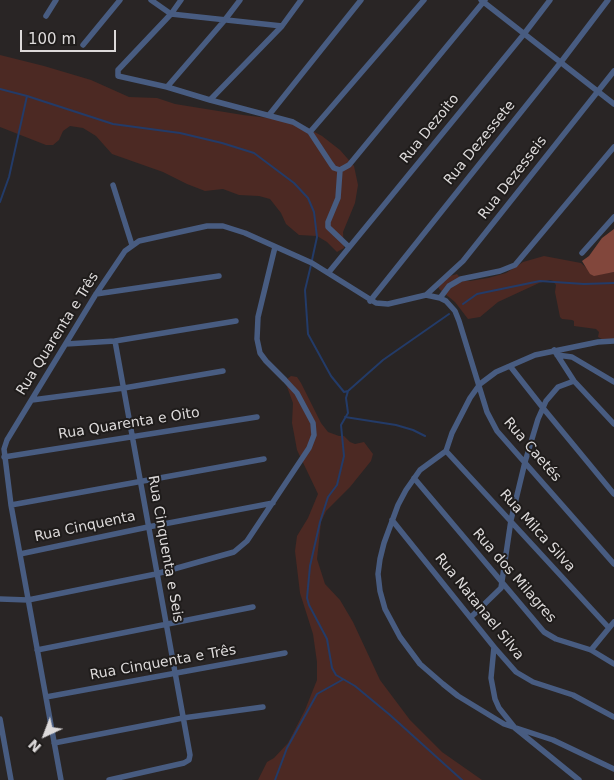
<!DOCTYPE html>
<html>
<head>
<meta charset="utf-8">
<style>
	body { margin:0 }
	#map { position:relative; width:614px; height:780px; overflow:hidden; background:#292525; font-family:"DejaVu Sans",sans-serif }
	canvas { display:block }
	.north { position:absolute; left:20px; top:710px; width:50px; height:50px; -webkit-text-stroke:4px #1f1c1b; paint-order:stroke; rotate:223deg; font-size:14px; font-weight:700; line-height:20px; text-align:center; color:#dddada }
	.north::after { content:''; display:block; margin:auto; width:18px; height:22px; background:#dddada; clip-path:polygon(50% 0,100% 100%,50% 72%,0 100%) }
	.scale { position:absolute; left:20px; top:30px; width:96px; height:22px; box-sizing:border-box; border:2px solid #dddada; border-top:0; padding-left:6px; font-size:15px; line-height:18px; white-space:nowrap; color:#dddada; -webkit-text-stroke:4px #1f1c1b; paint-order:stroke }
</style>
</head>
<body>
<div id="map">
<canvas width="614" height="780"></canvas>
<div class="north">N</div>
<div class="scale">100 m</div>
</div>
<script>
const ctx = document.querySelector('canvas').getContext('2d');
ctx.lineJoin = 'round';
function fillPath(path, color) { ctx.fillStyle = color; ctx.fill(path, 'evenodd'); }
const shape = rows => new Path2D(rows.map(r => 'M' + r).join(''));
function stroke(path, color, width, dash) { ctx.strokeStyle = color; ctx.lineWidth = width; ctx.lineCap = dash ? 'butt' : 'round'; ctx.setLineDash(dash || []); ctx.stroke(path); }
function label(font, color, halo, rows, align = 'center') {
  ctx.font = font + ' "DejaVu Sans",sans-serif'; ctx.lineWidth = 4; ctx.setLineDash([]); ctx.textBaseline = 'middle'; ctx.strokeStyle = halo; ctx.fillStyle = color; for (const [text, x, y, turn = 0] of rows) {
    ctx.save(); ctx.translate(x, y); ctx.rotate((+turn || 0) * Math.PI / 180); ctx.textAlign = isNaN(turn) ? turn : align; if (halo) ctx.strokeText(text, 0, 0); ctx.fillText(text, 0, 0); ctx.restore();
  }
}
const green = shape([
	[0,55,44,66,91,80,129,97,157,98,175,104,243,115,294,121,322,136,340,150,354,166,358,185,355,203,343,232,344,248,337,252,327,242,317,236,299,235,286,224,281,213,270,199,259,196,239,195,223,189,205,191,187,184,163,172,112,154,96,136,83,128,70,126,63,131,59,140,53,145,46,145,0,127],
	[544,256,581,263,594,275,614,272,614,339,602,339,598,337,599,332,596,329,574,326,574,321,572,320,562,319,560,317,555,292,556,285,553,281,550,280,539,283,498,302,480,317,468,319,455,302,439,289,438,285,450,276,457,274,463,281,470,281,488,278,506,273,523,262],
	[291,376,297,377,301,383,321,423,328,432,339,436,344,436,350,442,355,444,364,442,373,454,371,461,350,487,326,511,321,522,317,559,325,584,340,600,353,622,380,680,410,720,442,752,482,780,258,780,267,762,274,758,288,743,305,710,317,680,317,662,313,634,300,593,295,551,297,536,308,518,318,494,297,450,295,439,292,423,293,403,286,384,287,379]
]);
const forest = shape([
	[614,229,614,272,594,276,590,274,582,261,589,256,602,238]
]);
const stream = shape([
	[0,89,27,96,113,124,180,133,222,143,254,153,294,183,308,198,314,212,317,237,312,260],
	[0,202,9,177,27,96],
	[311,265,305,290,308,334,331,376,344,392,348,391],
	[463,304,477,294,540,281,584,284,614,283],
	[449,314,383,360,348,391,346,398,348,413,341,425,344,456,337,485,328,497,320,522,310,566,307,598,309,605,327,639,332,668,336,675,355,686,390,715,462,780],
	[345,417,396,425,413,430,425,436],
	[275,780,287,748,317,694,342,680]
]);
const street = shape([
	[151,0,171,14,282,26],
	[181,0,171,14,118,70,118,76,167,87,210,100,293,122,310,132,331,164,334,168,340,170],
	[481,0,614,104],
	[46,16,56,0],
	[83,45,120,0],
	[167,87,224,21,240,0],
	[210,100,282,26,301,0],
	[269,115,361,0],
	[310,132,424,0],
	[340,170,349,165,485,0],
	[340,170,338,198,328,222,328,227,349,247],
	[113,185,132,245],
	[582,253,614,217],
	[329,272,524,34,550,0],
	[96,294,219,276],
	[426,295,463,261,614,71],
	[440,298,449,286,461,279,500,271,515,265,614,147],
	[370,301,561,62,608,0],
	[614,341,598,342,535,355,496,372,480,384,470,398,452,433,446,451,420,470,406,490,398,505,384,543,380,559,378,574,380,591,385,609,400,637,420,664,443,684,458,696,504,724,553,740,614,769],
	[66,344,115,341,236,321],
	[554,350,574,381,614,424],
	[557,355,572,357,614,382],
	[510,366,543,408,614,494],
	[32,400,124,388,223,371],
	[446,451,609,628],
	[4,457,257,417],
	[414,478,544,632,556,639,591,650,614,664],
	[11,505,264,459],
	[392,520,494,647,516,672,533,682,573,695,614,717],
	[20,554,148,527,273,503],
	[0,599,28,600,156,574,234,552,247,541,309,448,314,435,313,423,297,393,285,380,266,361,260,353,257,339,258,317,275,247],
	[471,617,501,588,511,520,525,462,538,419,546,401,558,387,574,381],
	[494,647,491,678,495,699,499,708,515,728,579,780],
	[37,650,253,607],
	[591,650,614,622],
	[46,697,285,653],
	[0,719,11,780],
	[54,743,183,718,263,707],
	[61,780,11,505,4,449,7,440,96,294,125,251,139,241,207,226,223,226,245,233,312,263,376,303,388,304,426,295,440,298,446,301,455,311,459,321,487,412,497,431,614,564],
	[109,780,184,763,189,760,190,755,115,341]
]);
const streetNames = [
	["Rua Dezoito",430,129,-51],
	["Rua Dezessete",480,143,-51],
	["Rua Dezesseis",513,178,-52],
	["Rua Quarenta e Três",58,334,-58],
	["Rua Quarenta e Oito",129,424,-9],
	["Rua Caetés",532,450,49],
	["Rua Cinquenta",85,527,-12],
	["Rua Milca Silva",537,531,48],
	["Rua Cinquenta e Seis",165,549,80],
	["Rua dos Milagres",514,576,49],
	["Rua Natanael Silva",479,607,51],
	["Rua Cinquenta e Três",163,663,-10]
];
fillPath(green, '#4c2923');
fillPath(forest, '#82473c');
stroke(stream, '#233b68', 2);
stroke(street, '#485c81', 5.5);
label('14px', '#dddada', '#1f1c1b', streetNames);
</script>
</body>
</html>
